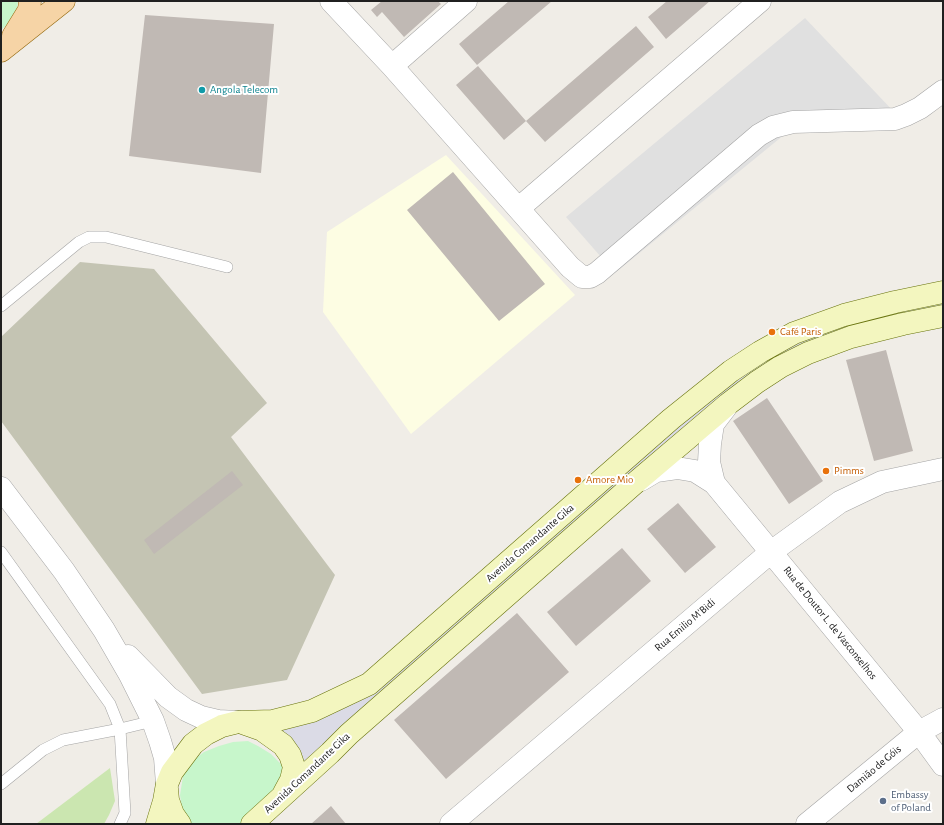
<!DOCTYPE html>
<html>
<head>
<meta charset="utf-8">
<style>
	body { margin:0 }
	#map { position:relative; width:944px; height:825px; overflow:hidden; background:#f0ede7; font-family:"Alegreya Sans",sans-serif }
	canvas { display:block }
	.frame { position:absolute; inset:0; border:2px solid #202020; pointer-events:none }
</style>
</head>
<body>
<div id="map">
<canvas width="944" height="825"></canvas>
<div class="frame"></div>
</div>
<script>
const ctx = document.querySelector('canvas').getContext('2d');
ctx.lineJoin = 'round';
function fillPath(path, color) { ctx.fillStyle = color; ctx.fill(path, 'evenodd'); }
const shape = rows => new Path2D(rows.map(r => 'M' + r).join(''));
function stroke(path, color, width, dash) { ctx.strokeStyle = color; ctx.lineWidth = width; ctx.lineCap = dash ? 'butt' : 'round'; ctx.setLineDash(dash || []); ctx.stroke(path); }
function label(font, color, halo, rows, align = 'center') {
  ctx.font = font + ' "Alegreya Sans",sans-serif'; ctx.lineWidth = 4; ctx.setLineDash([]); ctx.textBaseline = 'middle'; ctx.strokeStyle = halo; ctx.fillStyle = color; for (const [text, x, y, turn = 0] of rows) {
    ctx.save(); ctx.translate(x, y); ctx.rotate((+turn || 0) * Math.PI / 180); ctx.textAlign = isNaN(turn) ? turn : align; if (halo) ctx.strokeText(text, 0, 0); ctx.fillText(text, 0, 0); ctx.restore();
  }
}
const education = shape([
	[446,155,575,295,411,434,323,312,327,232]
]);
const construction = shape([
	[80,262,154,269,267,403,231,437,335,575,287,680,202,694,1,421,1,337]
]);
const grass = shape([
	[110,768,115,801,109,815,104,824,36,824]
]);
const park = shape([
	[1,1,18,1,17,10,10,22,1,30],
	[248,741,258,746,271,754,283,766,285,783,242,824,189,824,183,815,180,795,183,776,192,761,204,752,219,746,233,742]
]);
const parking = shape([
	[805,18,896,114,790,130,615,273,566,217]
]);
const plaza = shape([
	[943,300,943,311,805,345,301,768,272,728,325,715,702,403,801,336]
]);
const building = shape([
	[382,1,438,1,441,4,404,37,382,12,377,17,371,10],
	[509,1,552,1,477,65,459,44],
	[667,1,710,1,666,39,648,17],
	[145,15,274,24,261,173,129,156],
	[636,26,654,47,545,142,526,121],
	[478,66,526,121,504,140,456,85],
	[453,172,545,284,499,321,407,210],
	[886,350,913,451,874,461,846,360],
	[767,398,823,481,789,504,733,421],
	[232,471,243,485,154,554,144,540],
	[678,503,716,547,685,573,647,529],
	[622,548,651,581,576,646,547,612],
	[517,613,569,672,446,779,394,720],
	[331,806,346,824,311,824]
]);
const lane = shape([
	[1,306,79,242,89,237,106,237,227,267],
	[1,552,110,704,120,729,125,813,120,824],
	[1,784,43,750,63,740,120,729,153,721]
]);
const street = shape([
	[331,1,392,66,570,267,582,277,590,277,597,273,759,135,773,127,793,122,895,119,906,115,920,108,943,91],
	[392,66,466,1],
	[519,208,760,1],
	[641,480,656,471,677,468,695,471,714,483,919,732,943,765],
	[714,483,709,462,710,444,713,424,726,407],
	[1,488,64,571,104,630,130,675,153,721,160,741,165,758,167,784],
	[128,656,168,697,186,710,201,717,218,721,238,722],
	[451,824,771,552,840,502,882,482,943,469],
	[807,824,919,732,943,719]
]);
const secondary = shape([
	[245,724,262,730,283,745,290,755,294,767,291,780,284,793],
	[167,789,168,800,173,814,180,824],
	[157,824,164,801,167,784,172,772,193,744,206,734,222,726,238,722,273,721,312,711,369,684,671,419,731,371,760,352,794,333,844,315,895,302,943,292],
	[252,824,330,753,349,734,635,483,728,404,757,382,780,367,808,353,851,337,903,324,943,316]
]);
const primary = shape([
	[13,36,29,10,30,1],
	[1,51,64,1]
]);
const markers = [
	[202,90,4,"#0f9aa8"],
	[772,332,4,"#e8710a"],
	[826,471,4,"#e8710a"],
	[578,480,4,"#e8710a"],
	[883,801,4,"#5c6f8a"]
];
const cultureNames = [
	["Angola Telecom",210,90]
];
const foodNames = [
	["Café Paris",780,332],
	["Pimms",834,471],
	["Amore Mio",586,480]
];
const streetNames = [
	["Avenida Comandante Gika",530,543,-41],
	["Rua de Doutor L. de Vasconselhos",830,623,51],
	["Rua Emilio M'Bidi",685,625,-40],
	["Damião de Góis",874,769,-40],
	["Avenida Comandante Gika",307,773,-43]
];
const serviceNames = [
	["Embassy",891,795],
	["of Poland",891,808]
];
fillPath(education, '#fdfde3');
fillPath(construction, '#c4c4b3');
fillPath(grass, '#cbe6b0');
fillPath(park, '#c7f6cb');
fillPath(parking, '#e0e0e0');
fillPath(plaza, '#dbdbe6');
fillPath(building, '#c0b9b4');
stroke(lane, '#a4a4a4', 12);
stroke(street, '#a4a4a4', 23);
stroke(secondary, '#67720c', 23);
stroke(primary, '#92660a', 23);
stroke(lane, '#fff', 11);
stroke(street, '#fff', 22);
stroke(secondary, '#f3f6bf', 22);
stroke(primary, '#f6d4a6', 22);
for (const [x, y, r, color] of markers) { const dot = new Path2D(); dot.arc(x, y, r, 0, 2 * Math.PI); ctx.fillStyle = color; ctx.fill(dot); stroke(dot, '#fff', 1.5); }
label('11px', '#0d838f', '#fff', cultureNames, 'left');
label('11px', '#c56008', '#fff', foodNames, 'left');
label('11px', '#202020', '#fff', streetNames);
label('11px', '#4e5e75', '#fff', serviceNames, 'left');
</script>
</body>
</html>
